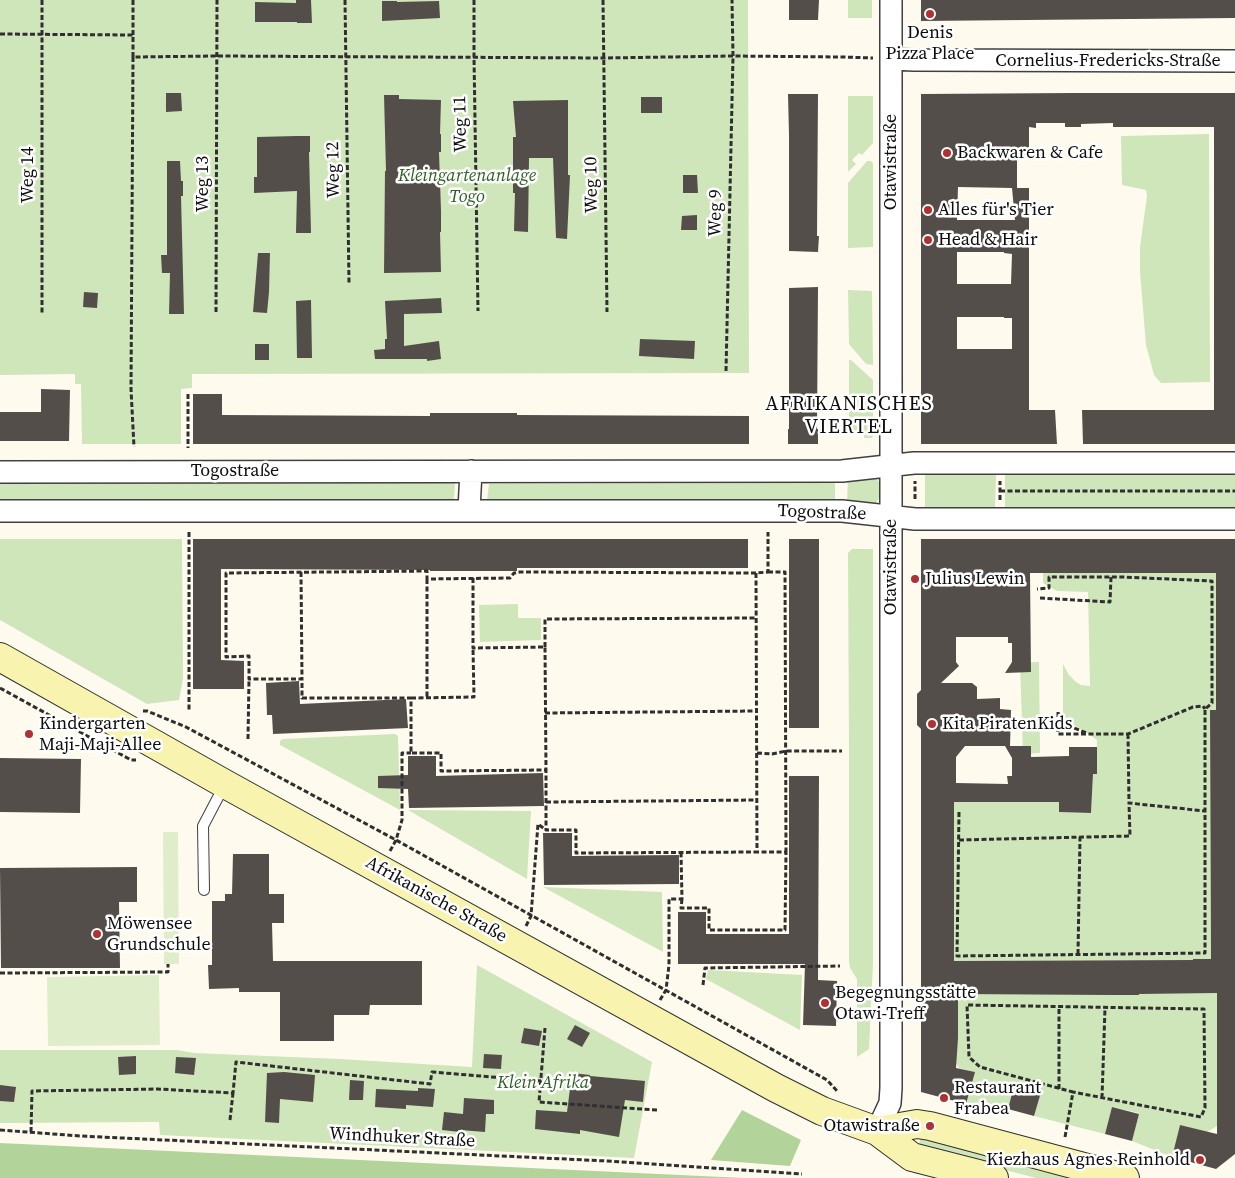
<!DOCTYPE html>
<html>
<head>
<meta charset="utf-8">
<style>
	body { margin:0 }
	canvas { display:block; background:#fefbee }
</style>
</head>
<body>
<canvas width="1235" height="1178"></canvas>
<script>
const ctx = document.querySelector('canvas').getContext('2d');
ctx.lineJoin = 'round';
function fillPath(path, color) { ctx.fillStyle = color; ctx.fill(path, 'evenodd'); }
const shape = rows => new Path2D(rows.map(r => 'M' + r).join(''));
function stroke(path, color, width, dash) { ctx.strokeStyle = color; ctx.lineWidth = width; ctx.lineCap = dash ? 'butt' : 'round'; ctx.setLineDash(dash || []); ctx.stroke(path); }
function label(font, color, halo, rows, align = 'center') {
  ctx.font = font + ' "Source Serif 4",serif'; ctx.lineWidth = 5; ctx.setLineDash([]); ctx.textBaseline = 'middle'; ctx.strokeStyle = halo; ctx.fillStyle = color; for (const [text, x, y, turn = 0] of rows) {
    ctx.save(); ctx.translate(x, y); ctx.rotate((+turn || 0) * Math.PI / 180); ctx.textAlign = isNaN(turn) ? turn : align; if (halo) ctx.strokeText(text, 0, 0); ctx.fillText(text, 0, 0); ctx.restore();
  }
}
const green = shape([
	[0,0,748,0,749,373,192,374,192,388,181,389,181,444,82,444,81,384,75,384,75,374,0,375],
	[848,0,872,0,872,18,848,18],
	[848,96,873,96,873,143,862,155,859,153,852,160,856,164,848,172],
	[1209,134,1210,382,1161,383,1154,375,1146,345,1140,272,1140,247,1147,196,1146,190,1122,185,1121,136],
	[867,161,871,161,873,163,873,247,848,248,848,183],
	[848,290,872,291,873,365,866,364,849,344],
	[849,360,851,360,873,380,873,436,872,438,864,438,864,435,849,435],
	[1005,471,1235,472,1235,511,1005,511],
	[925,473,996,474,995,508,925,507],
	[848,475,875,477,879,482,880,486,880,496,876,503,872,505,847,506],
	[832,476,835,476,835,506,830,506,827,499,487,500,489,484,829,483],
	[0,483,455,483,454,499,0,499],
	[0,539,182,539,183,678,179,700,147,704,0,620],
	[852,549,873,549,873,963,869,1049,857,1057,857,979,850,968,849,962,849,753,848,553],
	[1043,573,1216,573,1216,710,1210,711,1211,960,954,961,951,801,1031,802,1059,801,1059,812,1091,813,1093,774,1097,773,1097,740,1083,730,1077,727,1070,723,1063,716,1063,664,1069,675,1076,682,1081,685,1090,686,1088,592,1057,591,1043,583],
	[518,604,518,618,541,618,541,640,480,642,479,605],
	[1039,662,1040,753,1023,754,1020,663],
	[395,734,398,736,400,810,280,745,280,741,283,739],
	[408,810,531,811,527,879],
	[543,887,662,892,663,952],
	[477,965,652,1062,634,1158,160,1135,159,1122,0,1123,0,1050,177,1050,194,1053,340,1059,472,1067],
	[708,970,802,975,800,1030,706,979],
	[1217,993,1217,1126,1207,1132,1180,1125,1172,1157,1132,1141,1139,1113,1112,1107,1105,1134,1034,1116,1042,1089,1015,1082,1008,1109,966,1104,974,1072,959,1068,954,1060,954,994],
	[921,1137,1079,1178,1036,1178,918,1147]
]);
const forest = shape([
	[742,1110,801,1140,790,1166,711,1160],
	[0,1143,190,1152,744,1178,0,1178]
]);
const pitch = shape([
	[163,832,178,832,179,964,164,964],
	[159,975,160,1045,48,1046,47,977]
]);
const building = shape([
	[296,0,311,0,312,23,297,23,297,22,255,22,255,2,296,3],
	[789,0,819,0,818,20,789,20],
	[921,0,1235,0,1235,18,921,21],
	[382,1,397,1,397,2,439,1,440,18,382,21],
	[166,93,181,93,182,111,166,112],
	[1073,93,1235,93,1235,444,1083,444,1082,410,1214,410,1214,127,1113,127,1113,123,1081,124,1081,127,1065,127,1065,123,1036,123,1036,128,1029,127,1029,158,1017,158,1017,188,1029,188,1029,410,1055,410,1057,444,921,444,921,94],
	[958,187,1012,188,1015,220,957,220],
	[957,252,1004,252,1004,253,1012,254,1011,284,957,284],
	[957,317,1004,317,1004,318,1012,318,1012,349,957,349],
	[788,94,818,94,817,236,819,236,818,252,789,251,789,135],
	[384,95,399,95,399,99,441,100,440,134,441,134,441,152,439,152,441,211,441,232,440,232,441,272,384,273,385,171,386,171],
	[641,97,662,97,662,113,641,113],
	[568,100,568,175,570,175,567,239,556,238,553,158,529,158,528,232,514,231,515,193,513,193,513,137,516,137,513,101],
	[296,136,310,136,310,152,309,152,311,233,296,233,297,191,254,193,254,177,257,177,257,137],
	[167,161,180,161,181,181,183,181,183,196,181,196,184,314,169,314,170,273,162,273,161,255,167,255],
	[683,175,697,175,698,193,683,193],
	[697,215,697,230,681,230,682,216],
	[258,253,270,253,269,292,267,313,253,312],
	[818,287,817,429,818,429,818,444,788,444,788,429,789,429,789,288],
	[84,292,98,293,97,308,83,307],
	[441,298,442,313,404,314,404,346,439,341,441,359,427,361,427,359,375,359,374,350,385,349,385,339,387,339,385,301],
	[311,300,312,358,297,358,296,301],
	[640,339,695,341,694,359,639,356],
	[255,344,269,344,269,360,255,360],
	[41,389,70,390,69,441,0,441,0,412,41,412],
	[193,394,222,394,222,415,430,416,430,413,517,413,517,415,749,416,749,444,193,444],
	[193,539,748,539,748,568,517,568,517,571,430,571,430,570,221,569,221,660,244,661,244,689,193,689],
	[789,539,819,539,819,728,789,728],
	[921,539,1235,539,1235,1154,1216,1169,1172,1157,1180,1125,1217,1134,1217,993,1139,994,1139,995,1109,995,958,994,958,1038,956,1068,975,1072,966,1104,921,1092,921,729,917,725,917,694,921,690],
	[1030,573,1216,573,1216,710,1210,710,1211,959,1193,959,1193,960,954,961,954,802,1059,802,1059,812,1091,813,1093,774,1097,774,1097,747,1069,747,1069,756,1031,757,1031,746,1005,746,1012,758,1012,776,1007,776,1008,784,956,783,956,757,965,746,1010,746,1011,710,1000,709,1000,698,977,699,977,687,972,683,941,683,959,666,956,662,956,637,1008,637,1008,643,1012,643,1012,662,1005,673,1031,672],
	[299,681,300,704,406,699,408,728,273,734,272,715,267,715,266,683],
	[408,756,436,756,436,776,543,773,544,806,409,808,408,789,378,788,378,776,408,775],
	[0,758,81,759,80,813,0,812],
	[789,776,819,776,818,980,837,981,836,1026,803,1025,805,964,678,964,678,912,706,912,706,934,789,934],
	[543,833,572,833,572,856,679,855,679,884,544,885],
	[233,854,269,854,269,894,284,894,284,923,272,923,273,961,422,961,422,1005,370,1005,369,1015,334,1015,334,1041,280,1041,280,992,239,992,239,988,209,989,208,965,212,965,212,901,225,901,225,894,232,894],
	[137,867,137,902,119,902,120,968,1,968,0,868],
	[575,1025,590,1033,582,1047,567,1039],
	[524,1028,542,1031,539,1046,521,1043],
	[484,1054,502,1055,501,1069,483,1068],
	[136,1056,136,1074,119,1075,118,1057],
	[176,1057,196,1058,194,1075,175,1073],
	[284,1072,315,1075,313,1102,280,1099,279,1123,265,1122,267,1073],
	[572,1073,590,1075,590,1076,645,1081,643,1102,625,1100,619,1137,580,1130,580,1134,535,1129,536,1110,567,1112],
	[350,1080,364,1081,363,1100,349,1100],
	[1015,1082,1042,1089,1034,1116,1008,1109],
	[0,1085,16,1087,14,1102,0,1101],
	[418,1088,435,1089,433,1107,406,1105,406,1109,375,1107,376,1089,418,1091],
	[464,1098,494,1100,494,1114,486,1114,485,1132,460,1130,460,1132,442,1130,444,1112,463,1114],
	[1112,1107,1139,1114,1132,1141,1105,1134]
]);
const path = shape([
	[42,0,42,315],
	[345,0,349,283],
	[474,0,474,57,478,311],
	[603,0,607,312],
	[0,34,133,35,133,57,217,56,604,58,733,56,842,57,873,58],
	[133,35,133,0],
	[133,57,131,389,134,447],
	[216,312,217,0],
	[726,371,733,56,732,0],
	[188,394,188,448],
	[1000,491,1235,491],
	[915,499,915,481],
	[1000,500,1000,481],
	[189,532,189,710],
	[301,572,302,679],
	[768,572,785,572,786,852],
	[756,573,520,572,514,573,510,578,427,579,427,571,226,573,226,657,249,656,249,679,302,679,302,698,411,698,411,753,441,753,441,771,546,770,546,830,576,830,576,853,757,852,756,573,768,572,768,532],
	[473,578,473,648,545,647,546,770],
	[427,579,427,697],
	[1040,598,1110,602,1111,577],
	[545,647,545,619,756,618],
	[0,688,131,760,136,760],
	[411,698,474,697,473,648],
	[143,711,147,711,186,727,396,840,827,1080,838,1092],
	[1058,712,1058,734,1128,734,1193,707,1203,706,1205,709],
	[545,713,756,711],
	[1058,713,1064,721,1074,728,1087,733],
	[1128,734,1129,803,1205,811],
	[248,739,249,679],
	[757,753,772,754,786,751,842,751],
	[546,802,757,800],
	[959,812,957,956,1205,953,1205,709,1212,703,1212,581,1123,577,1049,577,1049,588,1037,589],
	[959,840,1130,836,1129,803],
	[390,851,396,840,402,820,402,753,411,753],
	[682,899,681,908,709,908,709,930,785,930,786,852,757,852],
	[526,926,531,916,538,824,546,830],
	[1078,954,1080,837],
	[0,973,168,972,168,964],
	[703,985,705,968,840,966],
	[660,1000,666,990,669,965,669,899,682,899,681,852],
	[545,1028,539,1102,657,1110],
	[1059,1089,1059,1007],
	[1102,1098,1105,1008],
	[230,1120,233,1093],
	[0,1130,80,1136,607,1161,802,1174],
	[31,1132,32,1091,157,1089,233,1093,236,1062,430,1084,432,1072,541,1081],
	[1065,1137,1073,1092,980,1067,969,1057,967,1005,1204,1009,1205,1108,1201,1117,1073,1092]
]);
const lane = shape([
	[204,890,203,826,225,784]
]);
const street = shape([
	[891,59,914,60,1235,61],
	[0,472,842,471,914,463,1235,463],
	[469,510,471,471],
	[0,511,842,511,915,519,1235,519],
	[877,1131,890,1103,891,1088,891,0]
]);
const secondary = shape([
	[0,657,225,784,776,1088,822,1111,877,1131,912,1157,994,1178],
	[877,1131,917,1124,930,1126,1125,1178]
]);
const markers = [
	[930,14,5,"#b13031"],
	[947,153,5,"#b13031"],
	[928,210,5,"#b13031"],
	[928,240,5,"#b13031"],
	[915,579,5,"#b13031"],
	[932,724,5,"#b13031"],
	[29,734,5,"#b13031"],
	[97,934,5,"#b13031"],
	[825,1003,5,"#b13031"],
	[944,1098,5,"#b13031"],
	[930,1126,5,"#b13031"],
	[1200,1160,5,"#b13031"]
];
const poiNames = [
	["Denis",930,33,"center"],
	["Pizza Place",930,54,"center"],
	["Backwaren & Cafe",957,153],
	["Alles für's Tier",938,210],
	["Head & Hair",938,240],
	["Julius Lewin",925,579],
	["Kindergarten",39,724],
	["Maji-Maji-Allee",39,745],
	["Kita PiratenKids",942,724],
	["Möwensee",107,924],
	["Grundschule",107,945],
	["Begegnungsstätte",835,993],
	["Otawi-Treff",835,1014],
	["Restaurant",954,1088],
	["Frabea",954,1109],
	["Otawistraße",920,1126,"right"],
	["Kiezhaus Agnes Reinhold",1190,1160,"right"]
];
const streetNames = [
	["Cornelius-Fredericks-Straße",1108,61],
	["Weg 11",461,124,-91],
	["Otawistraße",891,162,-90],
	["Weg 12",334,170,-91],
	["Weg 14",28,175,-90],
	["Weg 13",203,184,-90],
	["Weg 10",592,185,-91],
	["Weg 9",716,213,-89],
	["Togostraße",235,471],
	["Togostraße",822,513,2],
	["Otawistraße",891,567,-90],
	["Afrikanische Straße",436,900,29],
	["Windhuker Straße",402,1138,3]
];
const parkNames = [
	["Kleingartenanlage",467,176],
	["Togo",467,197],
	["Klein Afrika",543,1083]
];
const quarterNames = [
	["AFRIKANISCHES",849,405],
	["VIERTEL",849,428]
];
fillPath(green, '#cfe5ba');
fillPath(forest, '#b2d49b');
fillPath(pitch, '#e0edcb');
fillPath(building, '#544e4a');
stroke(lane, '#404040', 12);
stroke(street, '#404040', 24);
stroke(secondary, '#2f2f2f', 30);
stroke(path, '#2f2f2f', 3, [5, 2.5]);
stroke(lane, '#fff', 10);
stroke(street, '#fff', 21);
stroke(secondary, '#f8f3ae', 28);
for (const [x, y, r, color] of markers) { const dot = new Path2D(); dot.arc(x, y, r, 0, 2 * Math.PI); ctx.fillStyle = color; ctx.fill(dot); stroke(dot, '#fff', 2); }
label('18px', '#0d0d0d', '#fff', poiNames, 'left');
label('18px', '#0d0d0d', '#fff', streetNames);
label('italic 18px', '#2d5f23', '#fff', parkNames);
ctx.letterSpacing = '1px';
label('20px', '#0d0d0d', '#fff', quarterNames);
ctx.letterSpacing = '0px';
</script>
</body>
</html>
